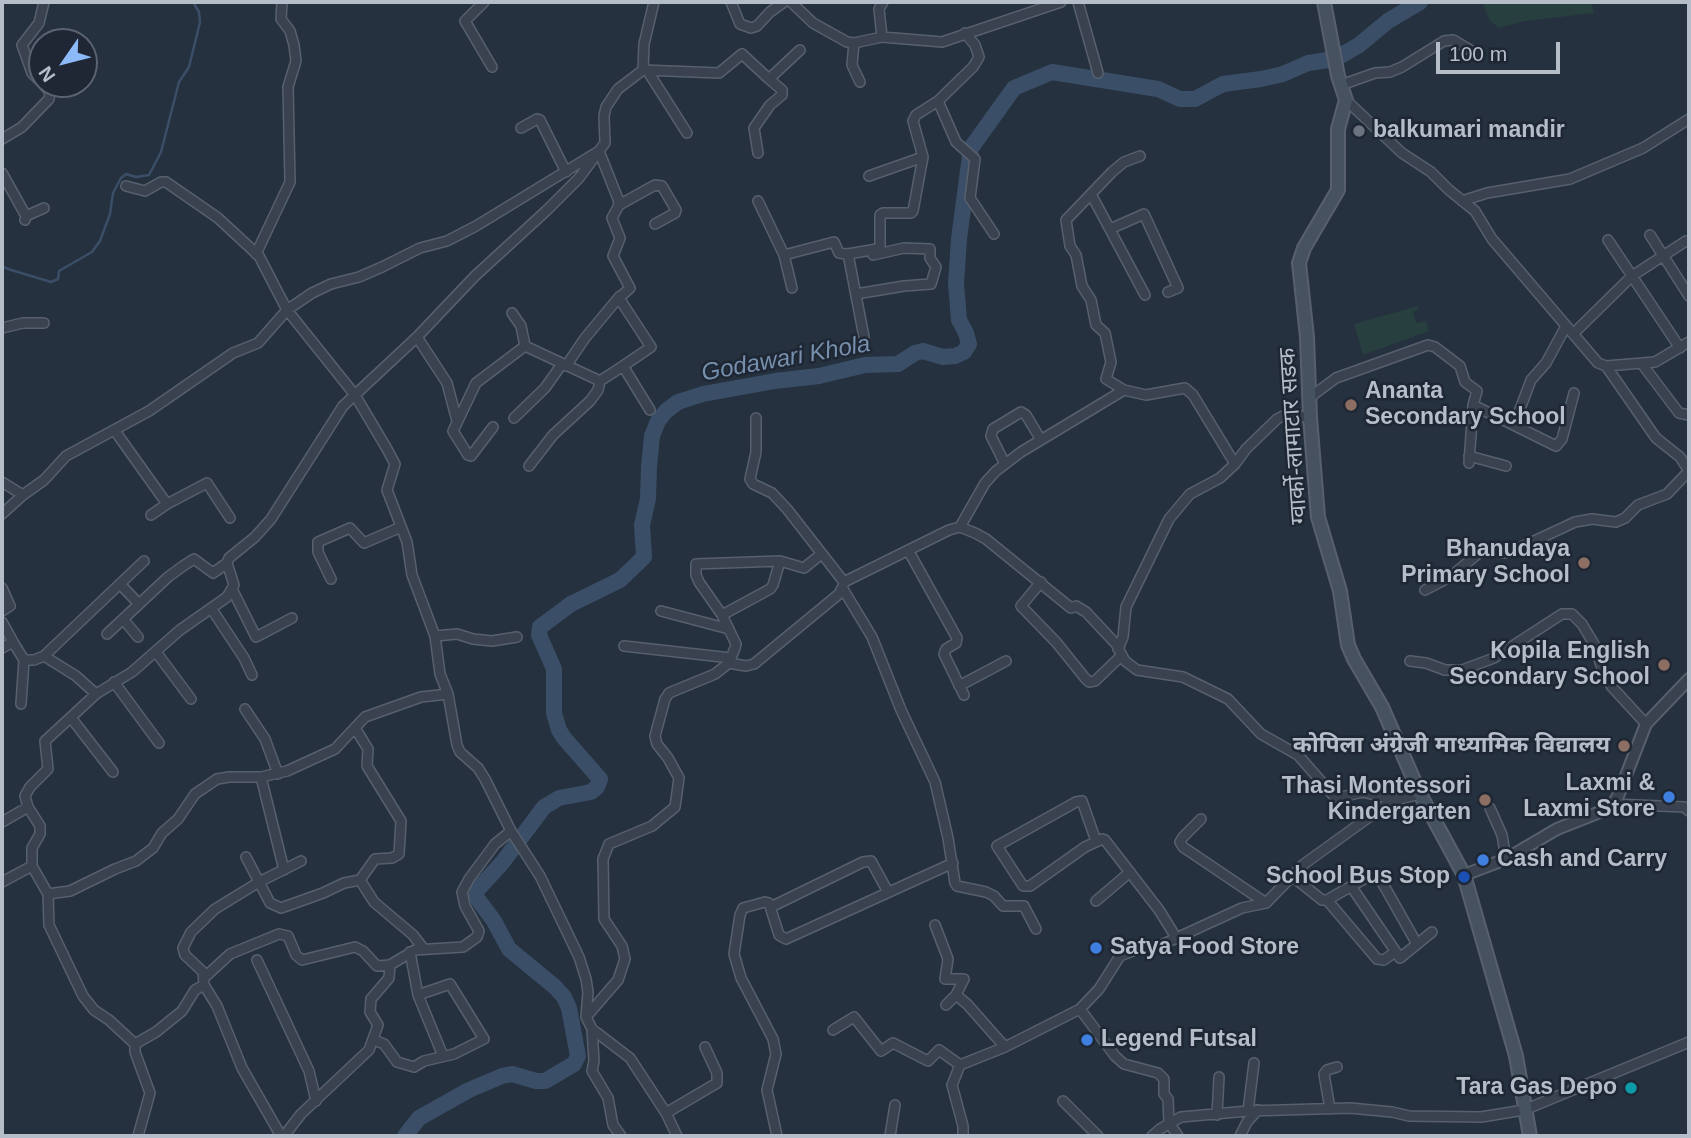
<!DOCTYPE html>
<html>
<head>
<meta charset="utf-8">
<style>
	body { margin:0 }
	#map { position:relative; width:1691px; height:1138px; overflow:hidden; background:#25313e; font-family:Helvetica,sans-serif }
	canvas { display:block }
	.frame { position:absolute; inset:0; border:4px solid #b5bdc9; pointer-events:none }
	.north { position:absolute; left:28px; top:28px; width:70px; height:70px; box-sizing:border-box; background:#1e2733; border:2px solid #5a636f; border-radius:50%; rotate:235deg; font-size:19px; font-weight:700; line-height:28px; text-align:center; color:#b5bdc9 }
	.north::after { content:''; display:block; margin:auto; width:24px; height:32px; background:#8cb9f7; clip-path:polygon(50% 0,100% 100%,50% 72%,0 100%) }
	.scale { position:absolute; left:1436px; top:42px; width:124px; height:32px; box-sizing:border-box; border:4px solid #b5bdc9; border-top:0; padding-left:9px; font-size:21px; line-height:24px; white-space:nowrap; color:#b5bdc9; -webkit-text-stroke:5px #1e2733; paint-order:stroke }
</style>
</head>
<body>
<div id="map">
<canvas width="1691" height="1138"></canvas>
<div class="frame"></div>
<div class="north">N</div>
<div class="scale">100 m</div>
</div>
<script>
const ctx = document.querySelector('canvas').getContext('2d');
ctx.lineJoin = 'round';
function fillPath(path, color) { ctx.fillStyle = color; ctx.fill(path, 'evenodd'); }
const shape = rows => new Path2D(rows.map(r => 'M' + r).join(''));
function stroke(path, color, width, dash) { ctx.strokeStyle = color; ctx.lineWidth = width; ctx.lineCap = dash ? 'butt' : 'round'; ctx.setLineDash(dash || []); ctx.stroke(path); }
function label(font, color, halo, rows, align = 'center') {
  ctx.font = font + ' Helvetica,"Noto Sans Devanagari",sans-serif'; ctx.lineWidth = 5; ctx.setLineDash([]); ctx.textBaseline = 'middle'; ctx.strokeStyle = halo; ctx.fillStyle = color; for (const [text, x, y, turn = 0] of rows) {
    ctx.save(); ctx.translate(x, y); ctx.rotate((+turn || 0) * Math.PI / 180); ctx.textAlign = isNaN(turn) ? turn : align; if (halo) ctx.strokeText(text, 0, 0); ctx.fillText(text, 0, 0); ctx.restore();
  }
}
const green = shape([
	[1482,2,1591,2,1594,13,1525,21,1499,28,1490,21],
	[1418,306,1418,310,1413,312,1416,323,1426,321,1429,331,1363,355,1354,324]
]);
const stream = shape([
	[2,261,2,266,8,269,51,282,58,279,59,271,92,252,100,241,110,214,113,193,121,178,126,174,136,177,149,175,161,152,179,82,189,67,200,22,199,12,193,2]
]);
const river = shape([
	[405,1136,419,1118,469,1090,502,1076,512,1074,536,1081,545,1081,574,1064,578,1056,569,1008,564,997,555,987,509,949,494,921,476,897,477,890,502,863,544,807,559,798,591,792,597,787,600,779,564,738,559,730,554,713,554,669,539,635,540,627,571,604,620,580,644,557,642,525,648,499,649,467,652,436,658,421,666,411,678,402,703,394,775,381,819,376,865,365,898,364,915,353,923,351,943,357,955,356,964,352,969,344,966,333,959,320,956,284,959,239,971,148,1014,88,1052,72,1158,89,1180,99,1195,99,1223,84,1261,79,1283,74,1308,63,1335,59,1359,45,1388,21,1420,2]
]);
const minor = shape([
	[484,2,465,21,492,67],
	[731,2,740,24,751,28,757,26,770,12,784,2],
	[791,2,813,23,847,42,854,43,882,37,942,42,1061,2],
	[1078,2,1098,73],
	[882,37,879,9,883,2],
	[854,43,852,65,860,82],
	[643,70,719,73,742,54,769,79,800,50],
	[647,70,687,133],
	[42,83,32,73,22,45,39,23,44,2],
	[1341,85,1375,73,1390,72,1402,67,1444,41,1453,40,1470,50],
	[1346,100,1402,153,1431,172,1449,190,1475,211,1492,239,1598,363,1606,366,1655,362,1689,342],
	[938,101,956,142,975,159,970,198,994,234],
	[521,128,537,119,540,120,566,172],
	[2,139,22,127,49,99,50,92,43,84],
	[758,153,754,128,770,105,782,95,782,90,769,79],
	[1140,156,1124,162,1112,172,1066,220,1070,246,1076,255,1082,286,1091,300,1096,325,1105,333,1111,362,1106,379,1124,390,1146,395,1185,388,1193,395,1235,464,1246,449,1277,419,1283,416,1310,417],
	[2,173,26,216,25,220],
	[869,176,923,157,913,121,916,115,938,101,973,67,979,57,975,45,965,33],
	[126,186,145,191,161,182,166,182,218,218,259,256,287,310,355,395,387,449,395,464,387,490,407,542,412,575,435,636,440,674,448,694,457,745,460,752,478,768,485,779,511,831,495,844,469,879,462,892,465,906,479,931,477,937,463,947,415,950,390,965,389,978,371,999,370,1012,378,1025,369,1050,301,1114,284,1136],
	[1091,194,1145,295],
	[758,201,784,255,792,288],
	[1462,201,1487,193,1570,179,1643,148,1689,119],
	[619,205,655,185,662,186,676,210,675,213,655,224],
	[26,216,44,208],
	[1110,229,1144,214,1178,288,1168,292],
	[1650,235,1689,296],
	[1608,240,1680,348],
	[256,254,290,182,288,87,296,61,294,45,290,31,281,19,282,2],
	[784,255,834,242,839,253,848,254],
	[856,294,904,286,931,284,936,267,930,258,930,249,904,248,873,255],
	[512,313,521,326,525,346,600,381],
	[2,328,23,323,44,323],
	[1573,334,1632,276,1686,241],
	[417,337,447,383,457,421],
	[864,337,848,254,877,249,880,246,880,215,883,213,911,213,913,211,923,157],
	[1642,364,1679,413,1689,415],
	[566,366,585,338,620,296],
	[1606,366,1656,438,1680,457,1689,471],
	[1309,398,1336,378,1428,345,1435,347,1460,366,1465,382,1477,391,1473,405,1469,463],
	[1473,405,1556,446,1562,439,1574,393],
	[514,418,545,388,562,364],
	[756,418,756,452,750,479,753,484,772,493,787,509,844,582,949,530,960,527,975,533,986,539,1071,608,1076,606,1086,612,1116,644,1125,661,1137,670,1183,677,1228,699,1261,734,1298,755,1333,795,1337,798,1363,792,1395,800],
	[1514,425,1531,380,1546,363,1566,326],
	[493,427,471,456,468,455,453,431,476,383,525,346],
	[115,431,167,504,207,483,230,518],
	[1469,456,1506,466],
	[1005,464,991,436,993,429,1021,412,1026,415,1041,440],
	[529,466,553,435,590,401,598,390,600,381,623,366],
	[2,482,23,495],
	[2,514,23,495,44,480,66,456,149,411,233,353,258,343,287,310,312,293,331,284,359,277,382,267,420,248,447,241,476,226,599,151,605,143,604,116,606,107,618,89,643,70,644,44,654,2],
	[151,515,167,504],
	[960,527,985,483,996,471,1021,452,1124,390],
	[908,550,957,638,956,643,946,649,944,654,964,695],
	[331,579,318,552,318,542,350,528,364,543,401,527],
	[1041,582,1021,606,1056,642,1085,678,1089,682,1095,681,1121,656],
	[120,584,139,604],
	[2,588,10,606,2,611],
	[843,589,872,637,901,710,935,782,948,838,955,883,957,886,986,892,994,896,1003,906,1024,906,1036,929],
	[1425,590,1450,577,1479,553,1488,550,1504,553,1517,549,1575,522,1592,519,1616,522,1625,518,1638,505,1667,494,1689,471],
	[233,591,256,637,292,618],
	[211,608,244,658,252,675],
	[661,611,729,629],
	[722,615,770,589,773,585,780,561],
	[123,619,138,637],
	[2,622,13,642,2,648],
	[107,634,168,577,183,566,194,559,213,573,227,563],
	[435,636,457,634,473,639,492,641,517,637],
	[13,642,24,660,21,704],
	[624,646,731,658],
	[1118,649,1123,637,1126,607,1169,519,1190,494,1220,478,1235,464],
	[156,652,191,699],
	[44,656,76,676,96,694],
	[24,660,34,660,44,656,144,561],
	[1410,661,1426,663,1445,670,1462,670,1494,658,1562,614,1572,614,1582,624,1594,644,1604,674,1612,687,1646,724],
	[729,663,746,666,754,664,839,594,843,586],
	[114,682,159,743],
	[959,686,1006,661],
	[245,709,265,739,278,774],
	[72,719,113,772],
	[261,777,284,870],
	[1613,804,1684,807,1689,811],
	[1490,808,1502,835,1506,859],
	[1201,819,1183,837,1180,842,1183,847,1266,903],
	[2,822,28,807],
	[511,831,540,876,579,957,586,979,588,992,586,1017,592,1029,630,1058,666,1113,677,1136],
	[1096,841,1082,801,1076,802,997,846,1023,886,1030,886,1085,847,1102,839,1105,840,1159,910,1177,939],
	[246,857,270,903,281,908,323,893,344,883,360,880,375,859,392,858,399,854,401,821,367,766,368,749,355,728],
	[1292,876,1322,900,1327,900,1371,875,1378,875,1417,944],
	[360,880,374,902,413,935,423,948],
	[2,882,32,866],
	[1351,886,1400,958,1432,932],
	[48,894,70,891,115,869,136,861,153,848,162,833,178,819,195,794,217,779,229,777,261,777,287,771,335,749,365,717,421,697,448,694],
	[1327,900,1377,959,1384,960,1395,952],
	[1096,901,1130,872],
	[771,907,863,862,871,861,888,892],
	[935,925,948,959,945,979,964,979,956,995],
	[410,952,418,995,443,1056],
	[257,960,309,1071,316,1101],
	[205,977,230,954,279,934,288,936,296,955,302,960,355,947,363,951,377,966,390,965],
	[946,1005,956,995,967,1004,1005,1047],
	[1080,1009,1115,1056,1124,1064,1158,1073,1164,1079,1164,1094,1168,1099,1169,1123,1178,1136],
	[586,1017,618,980,625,959,622,946,604,919,603,859,609,844,652,826,675,807,679,778,668,758,657,744,655,736,665,699,669,693,715,674,729,663,735,648,736,644,722,615,699,582,696,575,696,564,780,561,804,568,820,555],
	[592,1029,594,1061,592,1071,608,1098,613,1125,621,1136],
	[833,1030,854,1017,881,1051,893,1043,928,1061,939,1050,960,1065],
	[374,1040,384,1044,397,1062,414,1067,424,1061,454,1054,484,1039,450,984,418,995],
	[135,1044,156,1032,182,1011,195,990,204,985],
	[1063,1101,1098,1136],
	[1330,1109,1324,1074,1327,1070,1337,1067],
	[1248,1111,1254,1063],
	[666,1113,717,1083,717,1073,705,1047],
	[1217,1115,1219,1077],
	[138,1136,150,1093,135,1052,135,1044,109,1020,94,1010,83,996,49,925,48,894,32,866,32,848,40,834,40,826,28,807,25,796,30,787,48,769,45,741,96,694,132,672,180,630,227,597,234,585,227,563,229,558,255,537,271,519,343,406,417,337,475,276,546,211,579,178,599,151,618,199,619,205,612,218,620,238,613,256,630,288,619,298,651,347,623,366,650,410],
	[281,1136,242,1068,217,1006,204,985,203,972,185,955,183,948,191,932,215,909,259,882,301,861],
	[777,1136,767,1090,776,1054,773,1039,741,978,734,954,740,915,743,908,765,902,769,903,779,935,786,939,953,863],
	[890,1136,895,1105],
	[963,1136,963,1126,952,1085,960,1065,1005,1047,1080,1009,1099,989,1120,956,1138,949,1159,946,1242,908,1266,903,1304,864,1383,807,1395,800,1420,794],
	[1152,1136,1160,1129,1181,1117,1248,1111,1350,1108,1392,1112,1409,1116,1481,1117,1524,1110,1689,1042],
	[1240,1136,1247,1122,1258,1110]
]);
const tertiary = shape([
	[1464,875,1506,859,1557,829,1605,810,1613,804,1618,796,1646,724,1689,679]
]);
const secondary = shape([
	[1324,2,1338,76,1346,100,1338,129,1338,190,1304,248,1299,263,1307,337,1310,417,1318,517,1340,591,1348,645,1354,659,1382,707,1420,794,1464,875,1516,1056,1530,1136]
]);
const markers = [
	[1359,131,7,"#6b7280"],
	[1351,405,7,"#8d6e63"],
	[1584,563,7,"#8d6e63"],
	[1664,665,7,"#8d6e63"],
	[1624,746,7,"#8d6e63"],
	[1669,797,7,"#3f7fe0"],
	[1485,800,7,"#8d6e63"],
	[1483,860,7,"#3f7fe0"],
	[1464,877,7,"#1a4fb4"],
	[1096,948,7,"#3f7fe0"],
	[1087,1040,7,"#3f7fe0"],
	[1631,1088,7,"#0f9aa8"]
];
const poiNames = [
	["balkumari mandir",1373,131,"left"],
	["Ananta",1365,392,"left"],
	["Secondary School",1365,418,"left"],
	["Bhanudaya",1570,550],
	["Primary School",1570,576],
	["Kopila English",1650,652],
	["Secondary School",1650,678],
	["कोपिला अंग्रेजी माध्यामिक विद्यालय",1610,746],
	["Laxmi &",1655,784],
	["Laxmi Store",1655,810],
	["Thasi Montessori",1471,787],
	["Kindergarten",1471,813],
	["Cash and Carry",1497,860,"left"],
	["School Bus Stop",1450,877],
	["Satya Food Store",1110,948,"left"],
	["Legend Futsal",1101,1040,"left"],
	["Tara Gas Depo",1617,1088]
];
const streetNames = [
	["ग्वार्को-लामाटार सडक",1294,436,-94]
];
const waterNames = [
	["Godawari Khola",786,359,-10]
];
fillPath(green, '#283f40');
stroke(stream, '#3a4f67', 2.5);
stroke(river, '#3a4f67', 16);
stroke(minor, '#57606c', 12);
stroke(tertiary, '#57606c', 14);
stroke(secondary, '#57606c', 16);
stroke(minor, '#39424e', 9);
stroke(tertiary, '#39424e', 10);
stroke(secondary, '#475261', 12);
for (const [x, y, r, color] of markers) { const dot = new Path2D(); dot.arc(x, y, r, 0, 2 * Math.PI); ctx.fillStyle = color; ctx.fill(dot); stroke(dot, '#1e2733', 2.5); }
label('bold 23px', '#b5bdc9', '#1e2733', poiNames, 'right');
label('23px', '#b5bdc9', '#1e2733', streetNames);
label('italic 24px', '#758fac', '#1e2733', waterNames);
</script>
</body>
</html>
